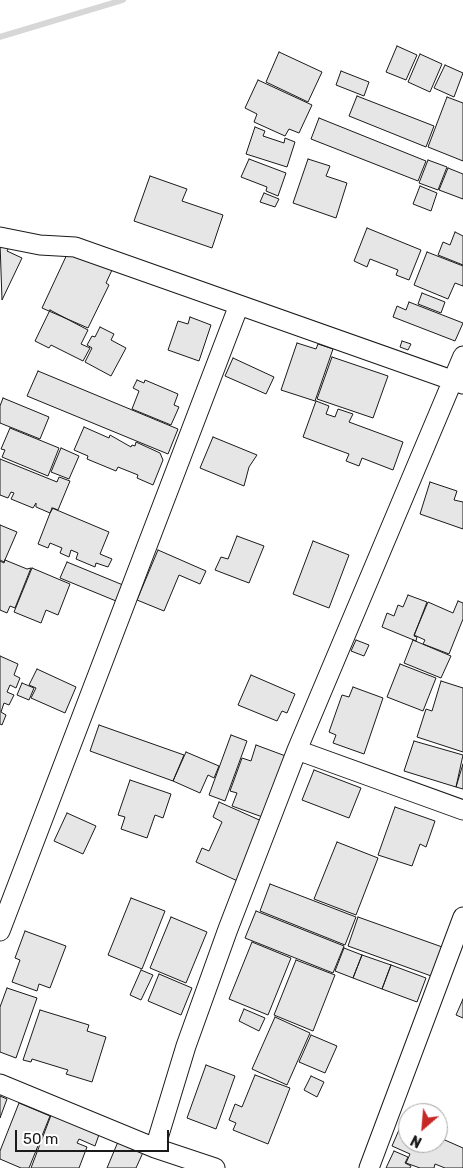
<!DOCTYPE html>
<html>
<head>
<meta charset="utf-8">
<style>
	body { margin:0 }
	#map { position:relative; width:463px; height:1168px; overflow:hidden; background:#fff; font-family:Rubik,sans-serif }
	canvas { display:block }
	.north { position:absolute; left:398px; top:1103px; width:50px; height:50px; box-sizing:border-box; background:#fff; border:1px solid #a3a3a3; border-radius:50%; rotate:207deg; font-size:14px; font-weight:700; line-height:20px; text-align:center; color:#1a1a1a }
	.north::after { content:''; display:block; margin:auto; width:18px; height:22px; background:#c62828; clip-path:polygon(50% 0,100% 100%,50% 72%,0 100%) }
	.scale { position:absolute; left:15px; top:1130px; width:154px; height:22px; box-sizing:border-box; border:2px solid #1a1a1a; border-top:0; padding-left:6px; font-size:15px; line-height:18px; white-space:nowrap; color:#1a1a1a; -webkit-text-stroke:4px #fff; paint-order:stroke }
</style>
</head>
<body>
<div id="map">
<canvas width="463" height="1168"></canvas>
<div class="north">N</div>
<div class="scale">50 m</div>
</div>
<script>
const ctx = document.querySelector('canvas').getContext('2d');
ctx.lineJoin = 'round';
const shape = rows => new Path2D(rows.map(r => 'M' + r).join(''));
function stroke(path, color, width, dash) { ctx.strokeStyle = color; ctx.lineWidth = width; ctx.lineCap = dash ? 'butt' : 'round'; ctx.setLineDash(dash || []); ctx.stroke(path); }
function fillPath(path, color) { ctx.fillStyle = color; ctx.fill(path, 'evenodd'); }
const stream = shape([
	[0,37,123,0]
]);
const building = shape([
	[397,46,417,55,406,80,386,72,397,46],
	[279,52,322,72,308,102,266,82,279,52],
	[420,54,442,64,430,92,408,82,420,54],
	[445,65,463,73,454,97,434,88,445,65],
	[341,71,369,82,364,96,336,85,341,71],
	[258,80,312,105,299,133,289,129,285,136,254,122,257,114,245,108,258,80],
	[357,96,434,126,426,147,349,116,357,96],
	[447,97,463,103,463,161,428,147,447,97],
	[319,118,426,161,418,181,311,139,319,118],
	[255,127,265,131,263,136,284,143,285,138,295,142,287,167,246,154,255,127],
	[249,159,286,173,278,196,266,191,267,187,241,177,249,159],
	[308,159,330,166,326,176,347,183,336,218,293,203,308,159],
	[428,160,447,167,438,190,419,183,428,160],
	[448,168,463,174,463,199,439,190,448,168],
	[150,176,187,189,182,201,223,215,212,248,134,221,150,176],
	[420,186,437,193,431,211,413,204,420,186],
	[264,193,279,199,275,207,260,202,264,193],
	[367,228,421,250,409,280,396,275,398,270,370,259,367,267,354,261,367,228],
	[455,232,463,236,463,265,438,255,443,242,450,245,455,232],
	[0,243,9,247,7,251,22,258,2,300,0,243],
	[69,250,112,270,106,283,109,285,88,328,42,308,69,250],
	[427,252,463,266,463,286,455,283,448,299,414,285,427,252],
	[422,293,445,302,441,313,418,304,422,293],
	[409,302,463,323,455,341,393,317,397,306,406,310,409,302],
	[50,310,88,330,81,344,90,348,83,361,51,345,49,348,35,341,50,310],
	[190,317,211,325,199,361,168,350,178,321,188,324,190,317],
	[100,327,114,334,111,340,126,348,111,376,85,362,92,348,87,345,92,336,95,337,100,327],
	[402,341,411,344,408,350,400,347,402,341],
	[297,343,316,349,318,344,333,349,315,401,281,390,297,343],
	[332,357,388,376,373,418,317,399,332,357],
	[233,358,274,377,266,394,225,376,233,358],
	[38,371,178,429,168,454,27,396,38,371],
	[137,380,144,383,145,380,178,394,174,405,179,407,171,425,132,409,139,391,133,388,137,380],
	[3,398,49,417,40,439,0,423,0,406,3,398],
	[316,401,329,406,326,414,335,417,338,409,353,414,349,422,403,442,393,470,362,458,359,466,346,461,349,454,303,437,316,401],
	[84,427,109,438,110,435,131,447,132,445,135,446,136,442,160,453,163,460,153,485,137,478,138,475,118,467,116,471,87,459,88,456,74,450,84,427],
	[10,428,59,448,48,476,2,457,5,450,1,449,10,428],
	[213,437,257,455,249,467,244,486,200,468,213,437],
	[61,448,79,456,69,479,51,472,61,448],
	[0,459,57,482,59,477,70,481,58,510,53,508,50,513,36,507,36,503,33,508,11,499,14,493,11,492,8,498,0,495,0,459],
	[430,482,457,491,454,500,463,502,463,529,420,514,430,482],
	[52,508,109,532,100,554,112,559,108,567,96,563,95,567,76,559,78,553,71,550,69,557,60,553,62,548,50,543,48,548,38,544,52,508],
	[0,525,17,532,4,562,0,560,0,525],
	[237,536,264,546,249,583,215,570,221,557,228,559,237,536],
	[313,541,349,555,329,608,293,594,313,541],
	[158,550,206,571,200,584,179,575,164,611,137,600,158,550],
	[5,560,27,569,31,568,15,608,10,606,7,613,0,610,0,561,4,563,5,560],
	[67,562,123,585,116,601,60,578,67,562],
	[32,568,70,584,58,615,46,610,41,623,14,612,32,568],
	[408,595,427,602,414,636,417,637,416,641,382,627,387,613,394,616,398,605,403,607,408,595],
	[458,601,463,603,463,619,449,654,423,644,425,640,414,635,428,602,453,613,458,601],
	[356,640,369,645,364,656,351,651,356,640],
	[413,640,451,656,441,678,404,663,413,640],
	[0,656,18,664,14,675,20,678,16,688,10,685,7,692,14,695,9,705,4,703,1,712,6,715,2,725,0,724,0,656],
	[400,664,436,678,423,711,387,697,400,664],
	[37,669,76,687,65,713,31,698,36,688,29,685,37,669],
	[251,675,295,694,287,713,282,711,277,721,238,705,251,675],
	[441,681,463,688,463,752,417,737,426,709,432,711,441,681],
	[22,683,34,688,29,700,17,695,22,683],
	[353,687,383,698,364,754,333,743,336,735,329,732,342,695,349,697,353,687],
	[99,725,184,755,173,781,90,751,99,725],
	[231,735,247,741,225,801,209,795,231,735],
	[414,741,463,755,456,787,404,771,414,741],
	[256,745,291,758,268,819,232,806,237,793,230,791,242,758,251,761,256,745],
	[186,752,219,766,214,778,208,775,200,793,173,781,186,752],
	[463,764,463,789,456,787,463,764],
	[314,770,361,788,349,818,302,800,314,770],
	[130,780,171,794,163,818,155,815,147,838,121,829,125,817,118,815,130,780],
	[219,802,266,823,242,883,196,862,202,848,209,851,222,822,213,817,219,802],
	[395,807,435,821,426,847,420,844,412,866,378,855,395,807],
	[67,813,96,826,83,854,54,841,67,813],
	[337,842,378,858,356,915,314,899,337,842],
	[270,884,356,917,345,945,260,911,270,884],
	[131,898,165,911,142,969,108,955,131,898],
	[256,911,344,946,333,973,245,938,256,911],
	[171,917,207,932,186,983,150,968,171,917],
	[358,917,445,948,434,977,348,946,358,917],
	[25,931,66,946,50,988,39,984,37,991,12,982,20,960,15,958,25,931],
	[252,942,291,958,268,1015,229,999,252,942],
	[344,948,362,955,353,978,335,971,344,948],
	[362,955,391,965,382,989,353,978,362,955],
	[296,960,335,975,313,1031,274,1015,296,960],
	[391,965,426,978,417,1002,382,989,391,965],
	[141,970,153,975,141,1000,130,995,141,970],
	[159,974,192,988,181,1015,148,1001,159,974],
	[7,988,37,998,16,1058,0,1052,0,1007,7,988],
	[463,999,463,1018,456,1015,463,999],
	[244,1009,265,1018,259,1031,239,1021,244,1009],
	[40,1010,89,1025,87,1031,106,1037,92,1082,66,1074,68,1070,32,1059,31,1062,23,1060,40,1010],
	[275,1017,310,1033,287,1085,252,1069,275,1017],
	[311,1035,337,1046,325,1073,299,1062,311,1035],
	[206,1065,235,1076,216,1129,187,1118,206,1065],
	[255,1075,290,1088,268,1144,233,1130,236,1123,229,1120,235,1104,242,1107,255,1075],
	[311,1076,324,1082,317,1097,304,1090,311,1076],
	[0,1096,7,1099,0,1118,0,1096],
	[19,1103,50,1116,29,1168,21,1168,0,1159,0,1151,19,1103],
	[53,1110,101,1129,95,1146,79,1139,77,1143,87,1147,79,1168,31,1168,53,1110],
	[402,1123,408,1125,408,1143,438,1143,438,1137,463,1148,463,1168,445,1168,435,1164,434,1168,420,1168,406,1163,410,1154,392,1146,402,1123],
	[120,1137,145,1148,136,1168,107,1168,120,1137],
	[394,1151,408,1157,405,1163,411,1166,410,1168,386,1168,394,1151]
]);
const street = shape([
	[0,237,40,245,75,247,463,384],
	[463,356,297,750,463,810],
	[0,931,239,305],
	[0,1084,155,1148,215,1168],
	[155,1148,186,1046,228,929,297,750],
	[369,1168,463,917]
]);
stroke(stream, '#d7d7d7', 6);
fillPath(building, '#e6e6e6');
stroke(building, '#1a1a1a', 1);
stroke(street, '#1a1a1a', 21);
stroke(street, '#fff', 19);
</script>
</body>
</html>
